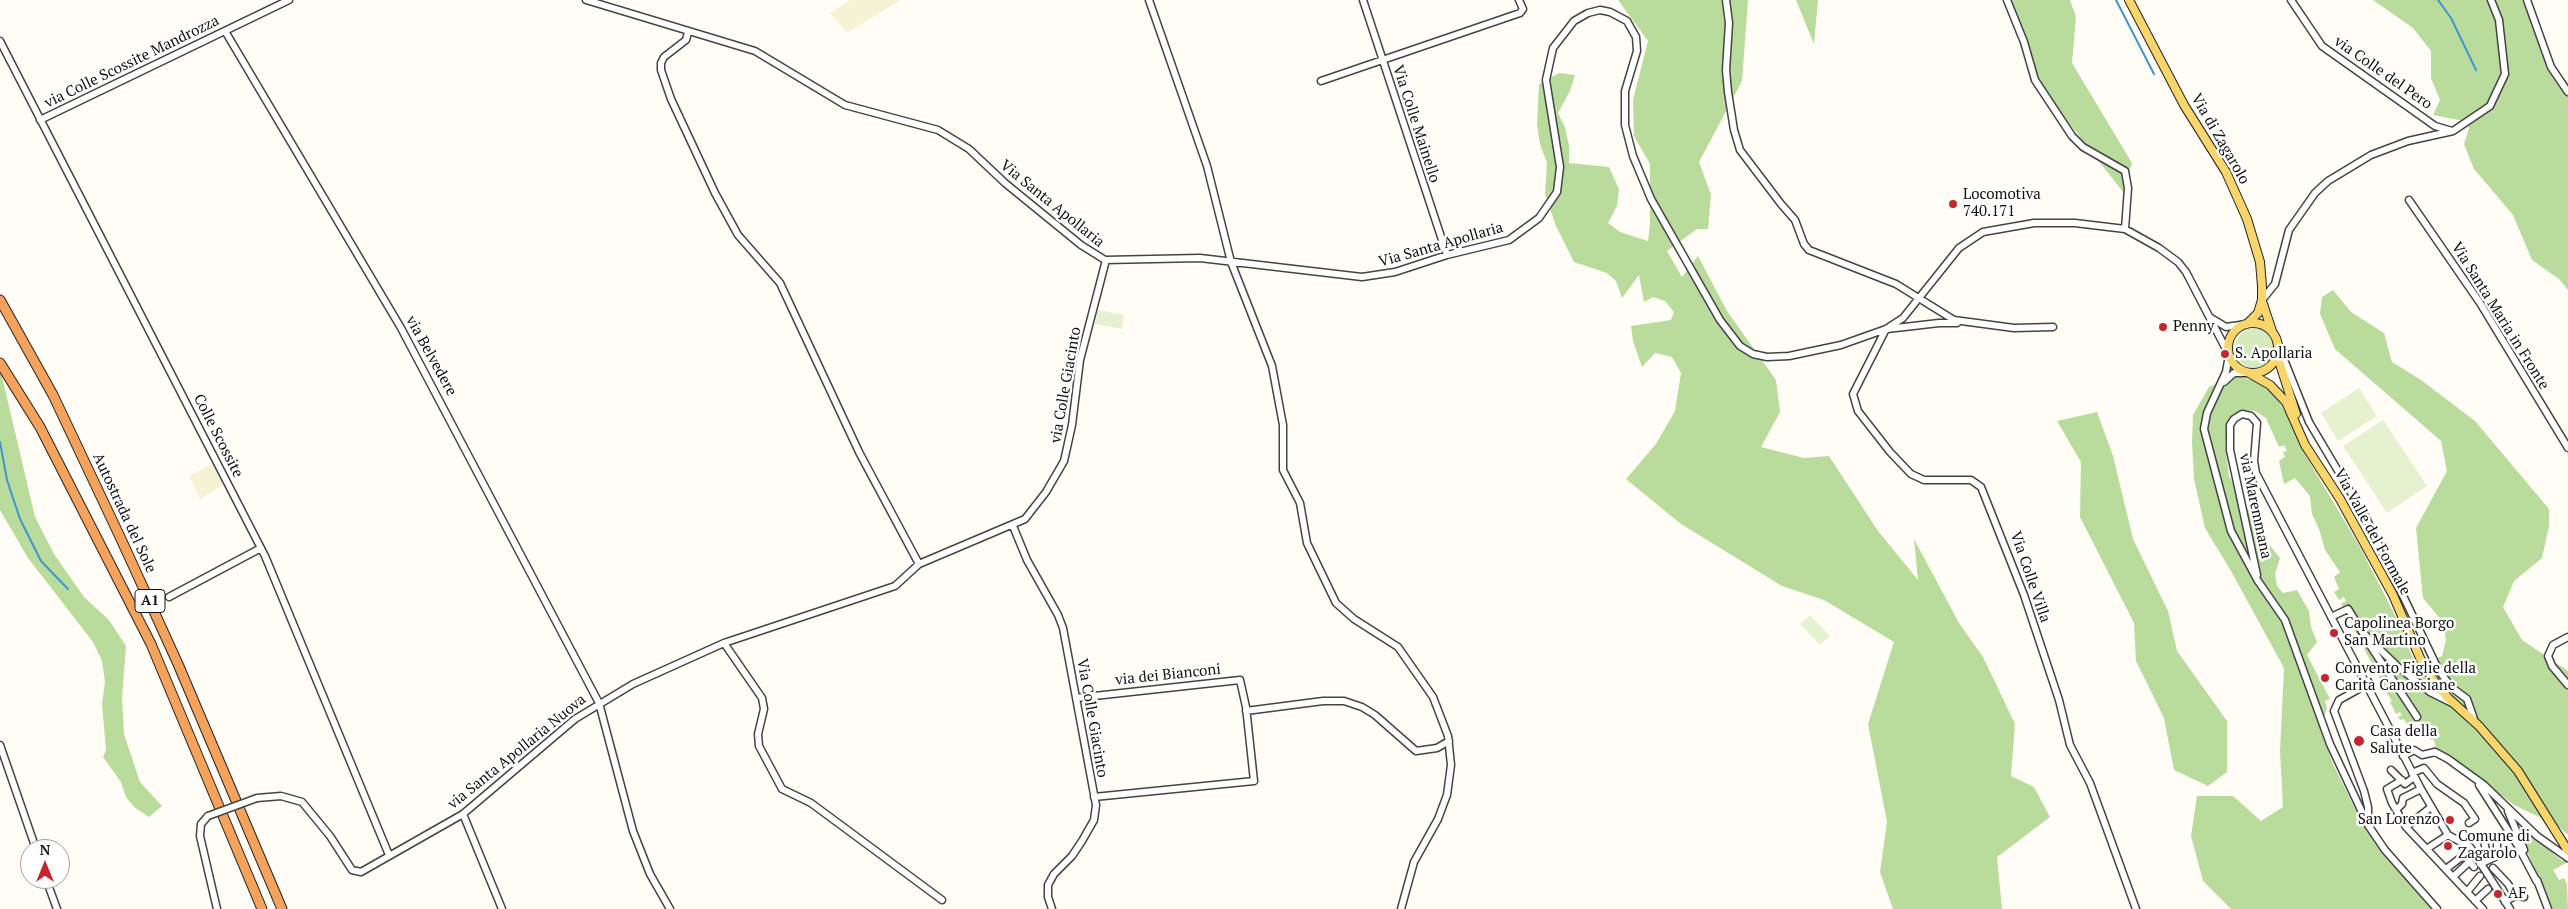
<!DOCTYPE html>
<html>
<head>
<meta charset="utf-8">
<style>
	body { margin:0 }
	#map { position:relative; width:2568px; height:909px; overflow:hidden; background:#fffdf5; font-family:"PT Serif",serif }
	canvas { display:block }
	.north { position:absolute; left:20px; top:839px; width:50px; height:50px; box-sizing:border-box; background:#fff; border:1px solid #a0a0a0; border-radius:50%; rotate:0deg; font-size:14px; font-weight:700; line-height:20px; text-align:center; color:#111 }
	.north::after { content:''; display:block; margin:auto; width:18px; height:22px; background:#c4262e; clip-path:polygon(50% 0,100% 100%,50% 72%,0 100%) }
</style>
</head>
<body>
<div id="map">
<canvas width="2568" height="909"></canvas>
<div class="north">N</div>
</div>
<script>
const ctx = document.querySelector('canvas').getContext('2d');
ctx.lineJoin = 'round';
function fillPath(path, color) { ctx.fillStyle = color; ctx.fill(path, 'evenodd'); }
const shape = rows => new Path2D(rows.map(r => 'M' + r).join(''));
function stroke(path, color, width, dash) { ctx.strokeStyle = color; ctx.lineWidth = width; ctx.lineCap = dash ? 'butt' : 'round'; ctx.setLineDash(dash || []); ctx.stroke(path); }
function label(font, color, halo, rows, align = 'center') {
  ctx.font = font + ' "PT Serif",serif'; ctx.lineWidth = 5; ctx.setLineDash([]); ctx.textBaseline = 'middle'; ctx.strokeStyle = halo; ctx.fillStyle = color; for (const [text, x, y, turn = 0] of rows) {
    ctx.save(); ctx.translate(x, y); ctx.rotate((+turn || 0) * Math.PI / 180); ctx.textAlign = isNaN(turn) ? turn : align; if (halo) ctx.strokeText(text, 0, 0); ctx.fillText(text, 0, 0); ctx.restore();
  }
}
const farmland = shape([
	[850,0,901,0,847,33,830,13],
	[215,463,225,484,200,499,189,475]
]);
const green = shape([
	'2235 348a20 20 0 1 1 40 0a20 20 0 1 1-40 0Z'
]);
const forest = shape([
	[1618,0,1748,0,1742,81,1699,162,1711,195,1708,229,1697,229,1667,251,1682,277,1698,256,1727,311,1776,380,1780,412,1761,447,1804,458,1829,456,1878,531,1918,580,1914,539,1959,623,1983,657,2015,724,2011,776,2034,787,2050,817,1997,857,2002,909,1893,909,1880,872,1887,822,1868,724,1894,642,1824,600,1782,586,1681,524,1626,479,1656,444,1675,411,1681,373,1672,357,1655,353,1642,367,1633,341,1631,326,1671,320,1674,312,1665,301,1653,297,1644,302,1639,275,1622,298,1616,281,1607,273,1574,262,1556,226,1545,194,1547,163,1540,144,1537,125,1539,84,1559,73,1575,75,1570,91,1558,113,1565,127,1569,146,1569,163,1609,167,1619,189,1617,206,1608,223,1620,232,1648,241,1650,224,1650,164,1634,136,1633,100,1648,41],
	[1796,0,1818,0,1814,44],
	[2009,0,2070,0,2076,17,2072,63,2132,163,2123,192,2039,85],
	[2373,0,2522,0,2557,77,2568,91,2568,290,2559,279,2532,260,2513,215,2474,169,2464,144,2469,128,2464,121,2433,115,2440,100,2431,78,2431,51,2413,28],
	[2333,290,2351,312,2384,333,2392,362,2421,380,2475,421,2549,509,2549,526,2542,558,2514,581,2503,607,2522,640,2568,671,2568,835,2558,826,2514,805,2453,758,2435,750,2433,747,2436,746,2433,739,2431,740,2418,720,2408,726,2404,719,2400,720,2398,717,2402,715,2400,712,2396,714,2390,702,2392,701,2381,685,2380,679,2348,618,2350,617,2347,612,2341,604,2346,601,2344,597,2339,600,2334,592,2339,589,2334,577,2340,572,2325,550,2319,529,2312,514,2310,496,2295,478,2284,484,2279,461,2285,457,2283,452,2287,451,2284,445,2279,447,2266,418,2255,411,2244,410,2232,415,2227,426,2225,445,2229,476,2264,538,2280,558,2275,574,2277,586,2283,593,2297,590,2309,611,2311,627,2317,642,2307,655,2330,699,2325,701,2327,708,2320,729,2333,764,2361,821,2376,844,2432,909,2231,909,2203,881,2191,836,2197,796,2233,796,2261,821,2283,807,2280,751,2284,668,2231,571,2205,528,2194,479,2192,442,2193,415,2209,387,2236,376,2256,381,2275,395,2286,413,2304,453,2360,547,2406,637,2407,645,2413,658,2420,665,2442,656,2446,640,2443,622,2423,598,2416,528,2447,471,2441,441,2335,349,2320,314,2322,297],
	[0,368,35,517,54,554,84,597,109,620,126,646,122,698,124,734,140,782,162,806,149,817,134,807,126,797,121,782,103,757,106,750,102,704,105,682,102,661,93,642,28,558,0,510],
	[2097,412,2113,456,2133,539,2168,611,2177,651,2227,721,2227,772,2208,786,2174,770,2164,718,2136,661,2134,623,2080,517,2081,462,2057,421],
	[2513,819,2561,860,2568,862,2553,870,2559,880,2564,878,2567,884,2568,909,2552,909]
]);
const pitch = shape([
	[1098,310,1124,315,1122,329,1095,324],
	[2359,388,2377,416,2338,441,2321,413],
	[2383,420,2427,486,2387,513,2343,446],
	[1810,615,1830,636,1820,645,1800,624]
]);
const stream = shape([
	[2116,0,2154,74],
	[2438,0,2451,18,2476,70],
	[0,442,7,480,20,519,41,561,68,589]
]);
const minor = shape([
	[586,0,755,51,845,105,938,130,969,149,1005,183,1081,245,1105,260,1200,258,1362,277,1395,272,1447,255,1509,240,1539,218,1557,192,1560,167,1546,80,1553,48,1574,21,1588,13,1600,10,1610,12,1627,21,1636,37,1637,51,1625,91,1625,125,1633,156,1651,199,1720,320,1740,346,1753,354,1767,357,1789,356,1841,345,1886,329,1903,318,1959,248,1983,232,2034,223,2075,223,2125,229,2159,248,2178,262,2186,272,2229,355,2226,372,2207,413,2204,429,2231,531,2258,581,2285,620,2330,744,2368,825,2385,850,2437,909],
	[1149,0,1207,166,1231,262,1272,366,1283,425,1283,470,1300,503,1307,543,1336,603,1354,619,1398,647,1433,697,1448,736,1451,765,1447,795,1438,819,1414,862,1401,909],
	[1363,0,1447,255],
	[1726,0,1729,23,1726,70,1728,92,1734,130,1740,150,1781,204,1795,220,1804,244,1809,250,1896,284,1954,320,2014,328,2053,327],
	[2007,0,2024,42,2035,80,2072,136,2083,147,2125,171,2128,188,2125,229],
	[2291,0,2322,46,2435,126,2452,131],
	[2527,0,2551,67,2568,92],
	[225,31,401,328,599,703,633,831,650,874,670,909],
	[688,32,686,40,664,57,661,63,661,70,671,99,715,193,738,235,780,283,859,452,919,564],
	[0,41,265,556,389,855],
	[1321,81,1520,13,1523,9,1519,0],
	[40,120,289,0],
	[2409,200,2480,303,2568,448],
	[2262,300,2275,284,2289,230,2315,193,2328,181,2371,155,2408,141,2453,131,2490,106,2505,74,2499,20,2491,0],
	[2211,318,2226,327,2247,324],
	[1886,329,1853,394,1858,411,1890,452,1911,474,1924,480,1971,480,1981,487,2024,595,2059,700,2070,745,2090,783,2136,909],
	[1887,329,1939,323,1957,323],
	[2277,342,2309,422,2366,518,2438,669,2451,687,2467,699,2475,722],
	[2224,382,2234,373,2249,373],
	[1013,526,1027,560,1058,615,1063,628,1096,805,1094,820,1082,841,1072,856,1054,874,1048,885,1048,897,1052,909],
	[2257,575,2230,450,2230,425,2234,419,2242,414,2251,416,2257,423,2254,461,2256,473,2421,789,2448,835,2470,847,2510,909],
	[169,597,261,548],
	[2331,617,2348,609,2363,633,2397,666,2430,692,2452,703],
	[2568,637,2553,645,2548,656,2552,666,2568,685],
	[2366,639,2417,717],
	[724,643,762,698,764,709,758,734,759,746,782,789,811,803,942,900],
	[2366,685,2339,700,2334,711,2364,791,2368,807,2368,823],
	[1076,698,1240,680,1246,707,1254,781,1094,797],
	[1246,711,1323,701,1344,701,1362,707,1375,715,1416,751,1437,748,1449,741],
	[0,745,36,849],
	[2403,756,2414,750,2422,755,2435,752,2448,759,2484,785,2537,836,2568,858],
	[2391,770,2405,784,2414,777],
	[2412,773,2424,768,2437,784,2464,803,2475,819,2469,823],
	[2402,780,2387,789,2392,803,2406,827,2483,909],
	[2479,785,2518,846,2537,882],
	[257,798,281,796,302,802,330,836,352,870,361,872,463,814,575,719,633,684,724,643,895,586,919,564,1025,519,1046,492,1064,461,1072,425,1080,360,1106,260],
	[2396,810,2402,804,2403,798,2421,789],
	[2508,811,2524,850],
	[463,814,502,909],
	[208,816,201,824,200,836,217,909],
	[2406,827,2431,807],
	[2483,836,2488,860],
	[2428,848,2448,835],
	[2480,864,2497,856,2497,842],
	[2493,868,2508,884,2515,896],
	[2446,869,2464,855,2474,867],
	[2453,877,2469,862],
	[46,879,57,909],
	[2537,880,2548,909],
	[2467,892,2480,876],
	[2475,901,2488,889],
	[2505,902,2515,896,2524,897]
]);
const major = shape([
	[2129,0,2184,105,2226,172,2247,219,2260,262,2262,286,2262,300,2258,313,2247,324],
	[2262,301,2272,331],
	'2228 348a25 25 0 1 1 50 0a25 25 0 1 1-50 0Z',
	[2277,355,2296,414],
	[2249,373,2270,385,2286,402,2305,445,2340,499,2393,595,2420,658,2432,678,2448,698,2479,726,2518,771,2568,851]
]);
const highway = shape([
	[0,300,53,395,121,539,178,664,282,909],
	[0,363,40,427,151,644,262,909]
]);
const minorBridge = shape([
	[208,816,257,798]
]);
const markers = [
	[1953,204,5,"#c4262e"],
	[2163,327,5,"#c4262e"],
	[2225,354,5,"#c4262e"],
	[2334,633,5,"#c4262e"],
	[2325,678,5,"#c4262e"],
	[2359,741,6,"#c4262e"],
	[2450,820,5,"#c4262e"],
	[2448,846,5,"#c4262e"],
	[2498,894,5,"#c4262e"]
];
const shields = [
	[150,601,30]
];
const shieldNames = [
	["A1",150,601]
];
const streetNames = [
	["via Colle Scossite Mandrozza",132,62,-26],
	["via Colle del Pero",2383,73,35],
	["Via Colle Mainello",1416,124,72],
	["Via di Zagarolo",2220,139,60],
	["Via Santa Apollaria",1052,204,39],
	["Via Santa Apollaria",1441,245,-16],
	["Via Santa Maria in Fronte",2500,316,58],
	["via Belvedere",431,356,61],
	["via Colle Giacinto",1066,385,-80],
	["Colle Scossite",218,436,63],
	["via Maremmana",2255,506,78],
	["Autostrada del Sole",124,513,65],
	["Via Valle del Formale",2372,532,61],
	["Via Colle Villa",2030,577,71],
	["via dei Bianconi",1168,675,-6],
	["Via Colle Giacinto",1092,718,80],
	["via Santa Apollaria Nuova",517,752,-39]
];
const poiNames = [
	["Locomotiva",1963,195],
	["740.171",1963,212],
	["Penny",2173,327],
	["S. Apollaria",2235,354],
	["Capolinea Borgo",2344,624],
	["San Martino",2344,641],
	["Convento Figlie della",2335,669],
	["Carità Canossiane",2335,686],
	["Casa della",2370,732],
	["Salute",2370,749],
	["San Lorenzo",2440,820,"right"],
	["Comune di",2458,837],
	["Zagarolo",2458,854],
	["AF",2508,894]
];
fillPath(farmland, '#f6f3d4');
fillPath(green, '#d5ebbd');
fillPath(forest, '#b9dc9c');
fillPath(pitch, '#e6f2cf');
stroke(stream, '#3f96cf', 2);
stroke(minor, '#444', 9);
stroke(major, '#222', 10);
stroke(highway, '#222', 11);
stroke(minor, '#fff', 6);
stroke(major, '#f9d66b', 8);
stroke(highway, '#f5a25d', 9);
stroke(minorBridge, '#444', 9, []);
stroke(minorBridge, '#fff', 6);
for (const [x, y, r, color] of markers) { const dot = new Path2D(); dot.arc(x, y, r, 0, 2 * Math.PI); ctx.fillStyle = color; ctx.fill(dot); stroke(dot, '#fff', 2); }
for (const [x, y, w] of shields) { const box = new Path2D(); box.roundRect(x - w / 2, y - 11.5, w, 23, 4); ctx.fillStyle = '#fff'; ctx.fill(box); stroke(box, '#111', 1); }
label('bold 14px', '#111', null, shieldNames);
label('15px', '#111', '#fff', streetNames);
label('15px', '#111', '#fff', poiNames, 'left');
</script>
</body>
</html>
